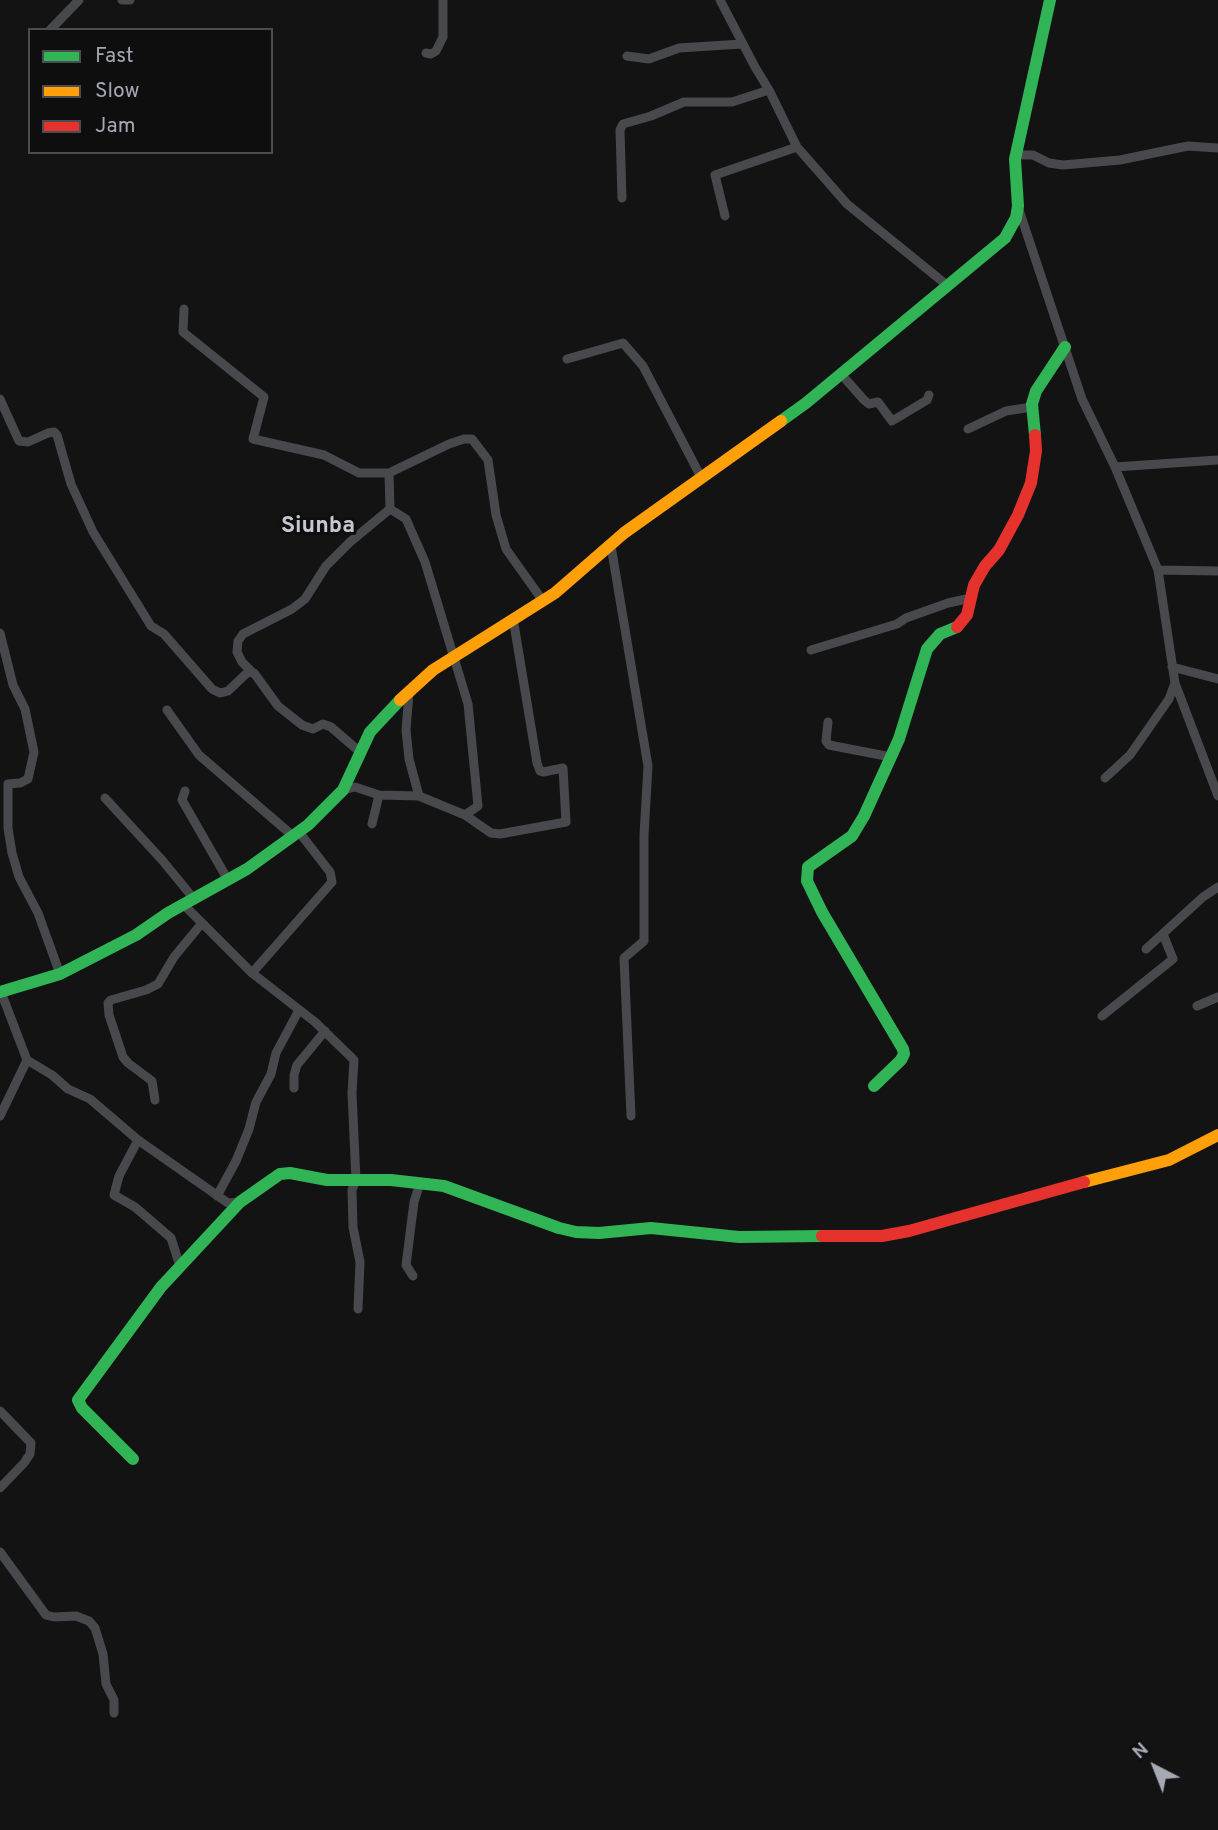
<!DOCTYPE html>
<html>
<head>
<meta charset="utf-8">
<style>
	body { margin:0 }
	#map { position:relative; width:1218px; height:1830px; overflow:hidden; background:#131314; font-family:Overpass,sans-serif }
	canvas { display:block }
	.legend { position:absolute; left:28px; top:28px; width:245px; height:126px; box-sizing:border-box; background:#0e0e0f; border:2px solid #4a4c51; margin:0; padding:9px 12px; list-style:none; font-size:21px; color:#a5a9b4 }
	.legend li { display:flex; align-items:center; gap:14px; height:35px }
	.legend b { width:35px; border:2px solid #4a4c51 }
	.north { position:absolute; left:1120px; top:1732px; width:70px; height:70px; -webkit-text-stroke:5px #0e0e0f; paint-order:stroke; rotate:318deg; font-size:19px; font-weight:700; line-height:28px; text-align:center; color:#a5a9b4 }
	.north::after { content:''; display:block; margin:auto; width:24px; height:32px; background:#a5a9b4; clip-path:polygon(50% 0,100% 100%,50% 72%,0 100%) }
</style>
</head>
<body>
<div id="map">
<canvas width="1218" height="1830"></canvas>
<ul class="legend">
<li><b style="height:9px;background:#30b455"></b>Fast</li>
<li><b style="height:9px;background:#ff9f0a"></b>Slow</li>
<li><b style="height:9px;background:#e5322d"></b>Jam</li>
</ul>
<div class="north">N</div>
</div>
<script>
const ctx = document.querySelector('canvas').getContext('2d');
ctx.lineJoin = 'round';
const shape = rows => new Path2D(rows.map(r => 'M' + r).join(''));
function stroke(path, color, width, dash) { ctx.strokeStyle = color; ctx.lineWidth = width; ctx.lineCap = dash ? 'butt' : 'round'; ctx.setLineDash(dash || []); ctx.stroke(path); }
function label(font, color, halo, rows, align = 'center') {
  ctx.font = font + ' Overpass,sans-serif'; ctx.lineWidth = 6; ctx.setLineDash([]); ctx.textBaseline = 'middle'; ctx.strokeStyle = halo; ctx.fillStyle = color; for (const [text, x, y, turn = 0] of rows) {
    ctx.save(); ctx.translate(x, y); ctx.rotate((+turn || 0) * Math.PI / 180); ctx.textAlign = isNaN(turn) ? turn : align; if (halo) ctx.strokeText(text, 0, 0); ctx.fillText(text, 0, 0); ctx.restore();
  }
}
const street = shape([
	[122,0,130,0],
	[720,0,755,67,769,90,797,147,847,204,948,286],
	[50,30,79,0],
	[426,53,431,54,436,51,443,37,443,0],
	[627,56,649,59,679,48,742,44],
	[1016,155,1033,155,1049,163,1063,165,1120,160,1188,146,1218,148],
	[622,198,620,130,623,124,651,116,684,102,732,102,769,90],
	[1018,207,1082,399,1115,467,1158,570,1175,683,1218,796],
	[725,216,715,175,797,147],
	[184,309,183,332,264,397,253,439,324,455,359,473,389,473,449,444,464,439,472,439,488,460,496,515,506,549,543,601],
	[567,359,623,343,643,366,702,479],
	[841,374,864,400,869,404,878,402,892,421,927,400,929,395],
	[0,399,19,441,28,442,48,433,54,432,57,435,71,484,93,532,151,626,164,634,212,689,220,693,228,691,248,672,254,673,278,706,302,725,313,729,323,724,331,727,360,752],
	[968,429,1006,411,1032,407],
	[1115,467,1218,460],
	[389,473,390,509,406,519,425,562,468,704,478,806,465,815],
	[611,546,648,766,644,835,644,941,624,958,631,1116],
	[1158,570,1218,571],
	[0,633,13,685,25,709,34,752,28,779,20,783,8,784,8,828,12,853,19,877,38,913,60,974],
	[811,650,897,624,906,618,948,603,971,598],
	[1172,667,1218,679],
	[253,673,242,662,237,652,238,641,243,634,292,609,305,599,326,566,350,542,390,509],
	[409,693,406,730,409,759,419,796],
	[167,710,199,755,293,836],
	[828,722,826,741,829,745,891,757],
	[1105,778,1130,755,1169,699,1175,683],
	[343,790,355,787,379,795,372,824],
	[185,791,182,800,228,880],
	[379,795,419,796,465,815,491,833,500,834,566,822,563,768,543,772,540,771,537,763,513,618],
	[105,798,162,860,194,899],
	[184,905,252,973,315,1022,354,1060,352,1093,356,1180,352,1190,353,1227,360,1262,358,1309],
	[1146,949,1203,897,1218,887],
	[252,973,332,882,330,872,299,832],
	[1197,1006,1218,997],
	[1102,1016,1173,959,1163,934],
	[27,1060,52,1075,68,1089,90,1099,138,1140,228,1203,240,1202],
	[294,1088,294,1075,297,1065,325,1031],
	[155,1100,152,1081,128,1063,123,1057,109,1015,108,1003,111,1000,146,990,158,984,174,957,202,923],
	[0,1116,27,1060,1,992],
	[138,1140,119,1176,114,1195,135,1207,171,1238,180,1266],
	[217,1196,236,1161,249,1129,256,1102,271,1074,276,1053,299,1010],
	[413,1276,406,1265,414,1202,420,1183],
	[0,1411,31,1443,30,1454,24,1463,0,1488],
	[0,1552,46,1615,54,1617,76,1616,89,1621,95,1628,103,1654,106,1684,114,1700,114,1713]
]);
const fast = shape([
	[781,421,806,403,1005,238,1016,218,1018,206,1015,159,1050,0],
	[1035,435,1032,404,1036,391,1065,347],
	[0,992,60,974,136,935,168,913,247,869,308,825,343,790,370,732,400,700],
	[874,1086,901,1060,904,1054,903,1049,822,912,807,881,808,867,852,836,864,816,899,739,927,649,940,634,957,627],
	[133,1459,82,1408,78,1400,161,1287,240,1202,280,1174,290,1173,327,1180,391,1180,444,1186,559,1228,576,1232,599,1233,651,1228,739,1237,822,1236]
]);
const slow = shape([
	[400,700,433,670,555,593,624,533,781,421],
	[1084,1182,1169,1160,1218,1135]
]);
const jam = shape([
	[957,627,967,615,974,585,985,566,999,550,1018,515,1031,483,1036,451,1035,435],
	[822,1236,882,1236,909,1231,1084,1182]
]);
const quarterNames = [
	["Siunba",318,527]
];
stroke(street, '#48494c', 9);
stroke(fast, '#30b455', 12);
stroke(slow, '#ff9f0a', 12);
stroke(jam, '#e5322d', 12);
label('bold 23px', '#c6c8d0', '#0e0e0f', quarterNames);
</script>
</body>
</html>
